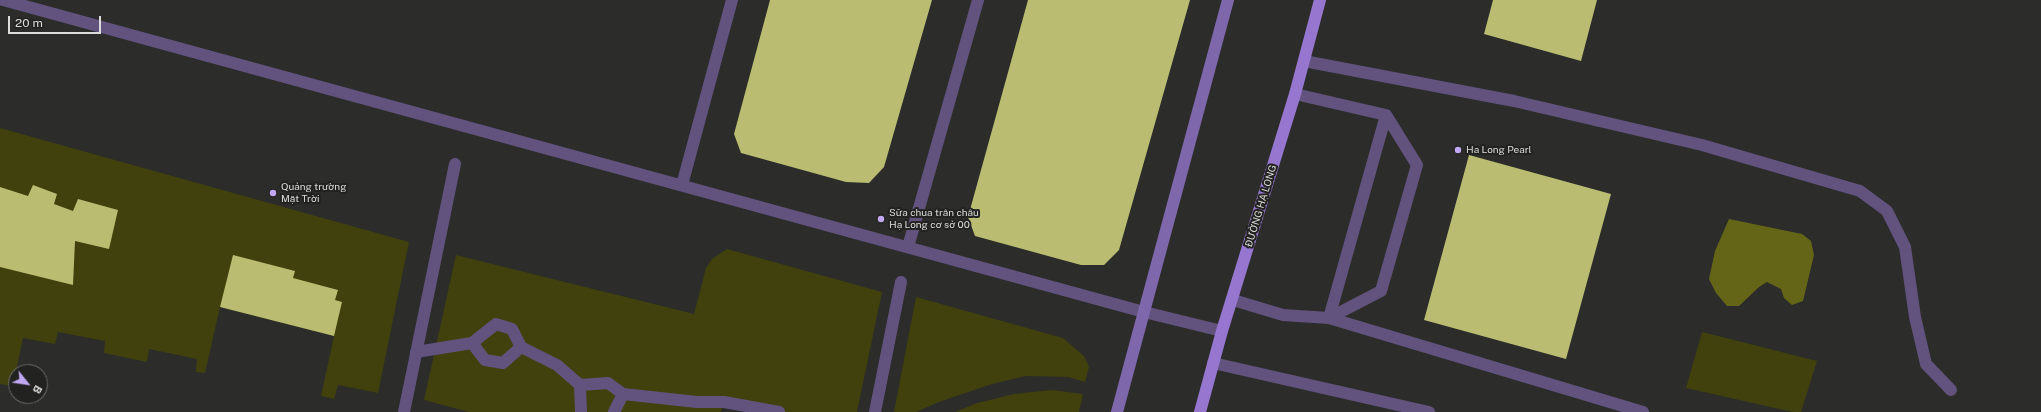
<!DOCTYPE html>
<html>
<head>
<meta charset="utf-8">
<style>
	body { margin:0 }
	#map { position:relative; width:2041px; height:412px; overflow:hidden; background:#2c2c2a; font-family:"Public Sans",sans-serif }
	canvas { display:block }
	.north { position:absolute; left:8px; top:364px; width:40px; height:40px; box-sizing:border-box; background:#222320; border:1px solid #6c6d6a; border-radius:50%; rotate:120deg; font-size:11px; font-weight:700; line-height:16px; text-align:center; color:#dcdcda }
	.north::after { content:''; display:block; margin:auto; width:14px; height:18px; background:#c1a8f3; clip-path:polygon(50% 0,100% 100%,50% 72%,0 100%) }
	.scale { position:absolute; left:8px; top:16px; width:93px; height:18px; box-sizing:border-box; border:2px solid #dcdcda; border-top:0; padding-left:5px; font-size:12px; line-height:14px; white-space:nowrap; color:#dcdcda; -webkit-text-stroke:3px #222320; paint-order:stroke }
</style>
</head>
<body>
<div id="map">
<canvas width="2041" height="412"></canvas>
<div class="north">B</div>
<div class="scale">20 m</div>
</div>
<script>
const ctx = document.querySelector('canvas').getContext('2d');
ctx.lineJoin = 'round';
function fillPath(path, color) { ctx.fillStyle = color; ctx.fill(path, 'evenodd'); }
const shape = rows => new Path2D(rows.map(r => 'M' + r).join(''));
function stroke(path, color, width, dash) { ctx.strokeStyle = color; ctx.lineWidth = width; ctx.lineCap = dash ? 'butt' : 'round'; ctx.setLineDash(dash || []); ctx.stroke(path); }
function label(font, color, halo, rows, align = 'center') {
  ctx.font = font + ' "Public Sans",sans-serif'; ctx.lineWidth = 4; ctx.setLineDash([]); ctx.textBaseline = 'middle'; ctx.strokeStyle = halo; ctx.fillStyle = color; for (const [text, x, y, turn = 0] of rows) {
    ctx.save(); ctx.translate(x, y); ctx.rotate((+turn || 0) * Math.PI / 180); ctx.textAlign = isNaN(turn) ? turn : align; if (halo) ctx.strokeText(text, 0, 0); ctx.fillText(text, 0, 0); ctx.restore();
  }
}
const green = shape([
	[0,128,409,242,378,393,338,385,334,399,321,396,334,336,220,307,205,373,196,372,197,359,149,349,147,362,104,353,105,341,58,332,55,344,23,338,13,386,0,384],
	[727,249,882,292,857,412,783,412,724,402,721,412,469,412,424,400,456,255,694,314,706,268,712,259],
	[916,297,1063,338,1084,356,1089,367,1085,382,1068,377,1026,376,992,384,939,402,916,412,894,412],
	[1702,332,1817,361,1801,412,1793,412,1686,388],
	[1052,390,1083,394,1079,412,955,412,977,403,1014,394]
]);
const water = shape([
	[1729,219,1802,234,1811,241,1814,255,1803,301,1792,305,1784,298,1781,289,1767,282,1759,287,1739,306,1727,306,1716,293,1709,279,1715,251]
]);
const building = shape([
	[770,0,932,0,884,167,869,183,846,182,741,153,734,134],
	[1028,0,1190,0,1119,250,1104,265,1081,265,975,236,968,217],
	[1493,0,1597,0,1581,61,1484,34],
	[1469,155,1611,194,1566,359,1424,320],
	[33,185,57,194,54,204,73,211,78,199,118,210,109,249,75,241,73,285,0,267,0,187,28,196],
	[233,255,295,271,293,278,338,290,335,300,342,302,334,336,220,307]
]);
const lane = shape([
	[1304,61,1514,101,1702,145,1860,191,1887,211,1905,247,1915,317,1926,364,1951,390],
	[1233,300,1283,315,1329,318,1386,115,1295,94],
	[1329,318,1381,291,1417,165,1386,115],
	[1213,363,1429,412]
]);
const street = shape([
	[3,0,1144,312,1222,331],
	[682,185,732,0],
	[908,247,978,0],
	[1329,318,1643,412],
	[472,343,496,324,512,329,521,347],
	[416,352,472,343,485,360,503,363,521,347,557,365,580,385,581,412],
	[580,385,608,383,623,394],
	[404,412,455,164],
	[614,412,623,394,697,402,724,402,779,412],
	[875,412,901,282]
]);
const secondary = shape([
	[1117,412,1228,0]
]);
const primary = shape([
	[1200,412,1222,331,1295,94,1320,0]
]);
const markers = [
	[1458,150,4,"#c1a8f3"],
	[273,193,4,"#c1a8f3"],
	[881,219,4,"#c1a8f3"]
];
const poiNames = [
	["Ha Long Pearl",1466,150],
	["Quảng trường",281,187],
	["Mặt Trời",281,199],
	["Sữa chua trân châu",889,213],
	["Hạ Long cơ sở 00",889,225]
];
const streetNames = [
	["ĐƯỜNG HẠ LONG",1261,206,-73]
];
fillPath(green, '#40410d');
fillPath(water, '#646517');
fillPath(building, '#b9bc71');
stroke(lane, '#61537e', 12);
stroke(street, '#61537e', 12);
stroke(secondary, '#7f67ac', 12);
stroke(primary, '#9676cf', 12);
for (const [x, y, r, color] of markers) { const dot = new Path2D(); dot.arc(x, y, r, 0, 2 * Math.PI); ctx.fillStyle = color; ctx.fill(dot); stroke(dot, '#222320', 1.5); }
label('10px', '#dcdcda', '#222320', poiNames, 'left');
label('10px', '#dcdcda', '#222320', streetNames);
</script>
</body>
</html>
